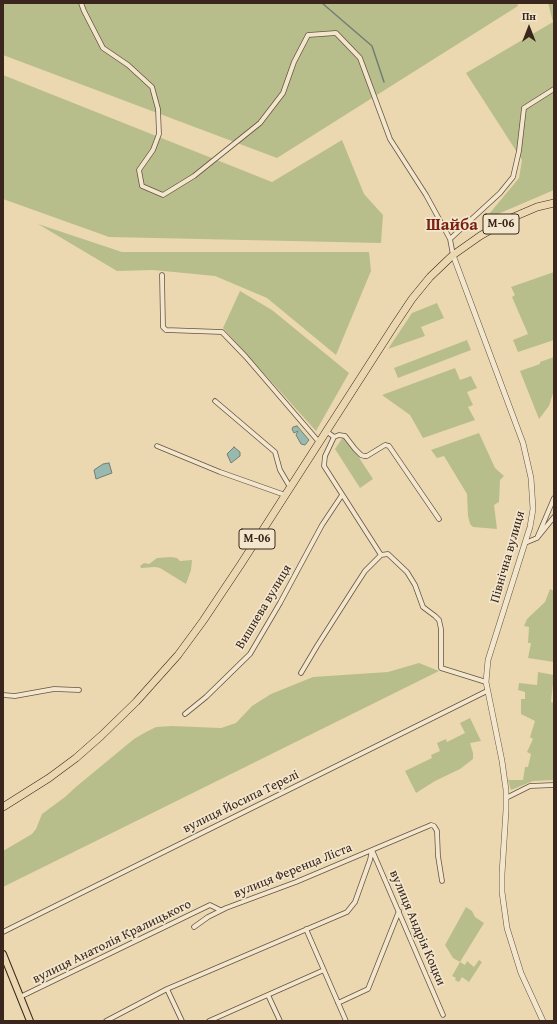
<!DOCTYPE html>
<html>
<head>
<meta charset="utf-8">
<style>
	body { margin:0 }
	#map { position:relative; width:557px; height:1024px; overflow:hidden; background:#ebd8b1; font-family:"Gentium Book Plus",serif }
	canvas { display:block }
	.frame { position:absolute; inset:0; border:4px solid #3b261d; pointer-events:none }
	.north { position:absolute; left:509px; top:8px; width:40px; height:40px; -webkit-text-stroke:3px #f2e6cc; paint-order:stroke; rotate:0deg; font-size:11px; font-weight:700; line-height:16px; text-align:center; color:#3b261d }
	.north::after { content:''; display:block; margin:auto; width:14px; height:18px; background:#3b261d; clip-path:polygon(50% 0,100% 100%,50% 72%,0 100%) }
</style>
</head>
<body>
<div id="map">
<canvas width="557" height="1024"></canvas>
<div class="frame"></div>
<div class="north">Пн</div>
</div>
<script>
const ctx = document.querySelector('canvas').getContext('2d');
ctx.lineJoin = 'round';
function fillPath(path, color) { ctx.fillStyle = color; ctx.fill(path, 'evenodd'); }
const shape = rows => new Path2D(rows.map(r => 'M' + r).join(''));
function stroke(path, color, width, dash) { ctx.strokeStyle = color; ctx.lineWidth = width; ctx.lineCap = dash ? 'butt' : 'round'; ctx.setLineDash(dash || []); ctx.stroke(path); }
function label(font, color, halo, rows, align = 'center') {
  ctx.font = font + ' "Gentium Book Plus",serif'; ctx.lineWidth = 3.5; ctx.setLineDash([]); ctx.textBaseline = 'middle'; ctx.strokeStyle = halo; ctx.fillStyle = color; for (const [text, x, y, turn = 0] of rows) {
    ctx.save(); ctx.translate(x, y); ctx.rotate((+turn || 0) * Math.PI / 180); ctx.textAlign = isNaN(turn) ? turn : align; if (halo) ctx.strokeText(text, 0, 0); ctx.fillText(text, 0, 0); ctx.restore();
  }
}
const green = shape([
	[3,3,517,3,518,6,277,158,3,55],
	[548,3,554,3,554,190,484,220,519,178,522,160,466,73,553,22],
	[3,75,272,182,342,140,364,194,383,215,381,243,109,237,3,199],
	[38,224,122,252,369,252,371,271,336,355,267,298,215,276,153,270,117,271],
	[554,272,554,340,518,352,513,340,528,334,512,297,515,295,511,287],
	[240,291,272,310,349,373,316,431,223,328],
	[437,303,444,318,421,327,425,336,388,349,412,313],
	[467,340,471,350,398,378,394,368],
	[554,357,554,390,549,406,539,419,520,371,540,364,540,362],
	[455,368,460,380,471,376,477,388,467,392,473,405,468,407,475,420,423,438,410,415,382,395],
	[479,433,495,468,504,476,500,480,499,502,494,505,497,529,473,527,470,524,468,516,467,494,444,456,437,458,431,450],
	[343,437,356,453,373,479,360,488,335,449],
	[171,557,177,558,180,561,192,560,191,570,186,584,160,568,155,567,141,568,140,566,144,563,149,564,157,558],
	[550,589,554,591,554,662,528,658,531,643,528,643,529,627,524,626,527,619,545,602],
	[419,663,439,671,3,887,3,851,32,834,36,829,42,814,65,797,77,786,134,739,146,732,156,727,172,726,221,728,236,723,252,706,271,694,313,677,388,672],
	[538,672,554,675,554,684,553,684,551,702,554,703,554,780,533,781,511,790,508,780,523,780,525,767,528,767,531,754,527,752,533,739,530,737,535,721,521,714,521,699,525,699,525,692,518,690,519,683,537,685],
	[470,718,481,741,470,743,473,753,473,759,460,769,435,781,416,793,405,771,432,758,431,755,440,751,437,743,446,739,447,742,465,733,460,723],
	[466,907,472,911,475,917,484,923,460,962,465,965,467,961,474,967,479,960,482,962,469,982,462,977,459,982,455,980,456,978,452,976,460,962,453,958,445,945]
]);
const water = shape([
	[297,426,309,440,305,445,301,444,296,435,298,431,294,433,292,429,293,427,297,426],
	[234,447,240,452,240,456,231,463,227,454,234,447],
	[109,463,112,473,96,479,94,470,103,464,109,463]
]);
const stream = shape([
	[322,3,372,46,384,82]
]);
const minor = shape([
	[81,3,84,11,103,48,128,65,152,87,158,109,159,134,153,150,139,170,142,186,163,195,194,176,260,123,283,93,294,62,308,35,336,33,360,58,390,139,426,195,450,239,453,255],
	[450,239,500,193,513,177,519,151,524,108,554,89],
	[162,275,163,327,166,330,222,332,246,357,319,442],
	[215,401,275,452,280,470,290,487],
	[326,431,334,437,339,435,345,436,355,449,361,455,364,456,367,456,385,445,389,446,439,519],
	[157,446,220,472,285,495],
	[537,538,554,498],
	[525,543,537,538,554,517],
	[381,555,388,554,407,572,415,585,423,607,435,616,439,620,441,629,441,668,486,682],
	[301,673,317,646,354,588,365,571,381,555,324,466,325,456,334,437],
	[3,695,15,696,54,689,79,690],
	[185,714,206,697,250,654,280,603,322,525,342,495],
	[506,798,530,786,554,785],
	[372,850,443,1015],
	[194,927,208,917,226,908,296,882,431,825,434,826,437,831,438,856,442,881],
	[306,929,346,1021],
	[3,932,487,691],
	[167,989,182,1021],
	[268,995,280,1021],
	[20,997,210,905,220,910],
	[338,1003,368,989,399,911],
	[106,1021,167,989,347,912,355,902,370,860,372,850],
	[209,1021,324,970]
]);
const tertiary = shape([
	[453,255,523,443,531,478,533,509,530,527,488,660,486,682,502,761,506,790,506,810,502,874,502,892,507,928,521,973,543,1021]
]);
const primary = shape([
	[3,954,30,1021]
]);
const trunk = shape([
	[3,807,49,778,76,758,101,736,136,702,178,655,203,621,241,564,394,326,412,299,430,277,453,255,480,236,509,219,537,207,554,203]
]);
const shields = [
	[501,224,36],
	[257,539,36]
];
const shieldNames = [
	["М-06",501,224],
	["М-06",257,539]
];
const streetNames = [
	["Північна вулиця",508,557,-74],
	["Вишнева вулиця",264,607,-59],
	["вулиця Йосипа Терелі",241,802,-26],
	["вулиця Ференца Ліста",293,871,-22],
	["вулиця Андрія Коцки",417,928,67],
	["вулиця Анатолія Кралицького",112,942,-26]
];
const districtNames = [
	["Шайба",452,226]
];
fillPath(green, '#b8be8b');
fillPath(water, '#98b9af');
stroke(water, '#737e75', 1);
stroke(stream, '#737e75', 1.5);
stroke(minor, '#675242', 5.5);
stroke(tertiary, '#675242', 6);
stroke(primary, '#3b261d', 8);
stroke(trunk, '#3b261d', 8);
stroke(minor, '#f2e6cc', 4);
stroke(tertiary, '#f2e6cc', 5);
stroke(primary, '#ebd8b1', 6);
stroke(trunk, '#ebd8b1', 7);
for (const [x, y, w] of shields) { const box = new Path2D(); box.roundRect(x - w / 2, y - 10, w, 20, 3); ctx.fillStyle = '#f2e6cc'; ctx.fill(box); stroke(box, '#3b261d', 1); }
label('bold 12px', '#3b261d', null, shieldNames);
label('13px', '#3b261d', '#f2e6cc', streetNames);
label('bold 17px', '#7a1f14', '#f2e6cc', districtNames);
</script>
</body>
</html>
